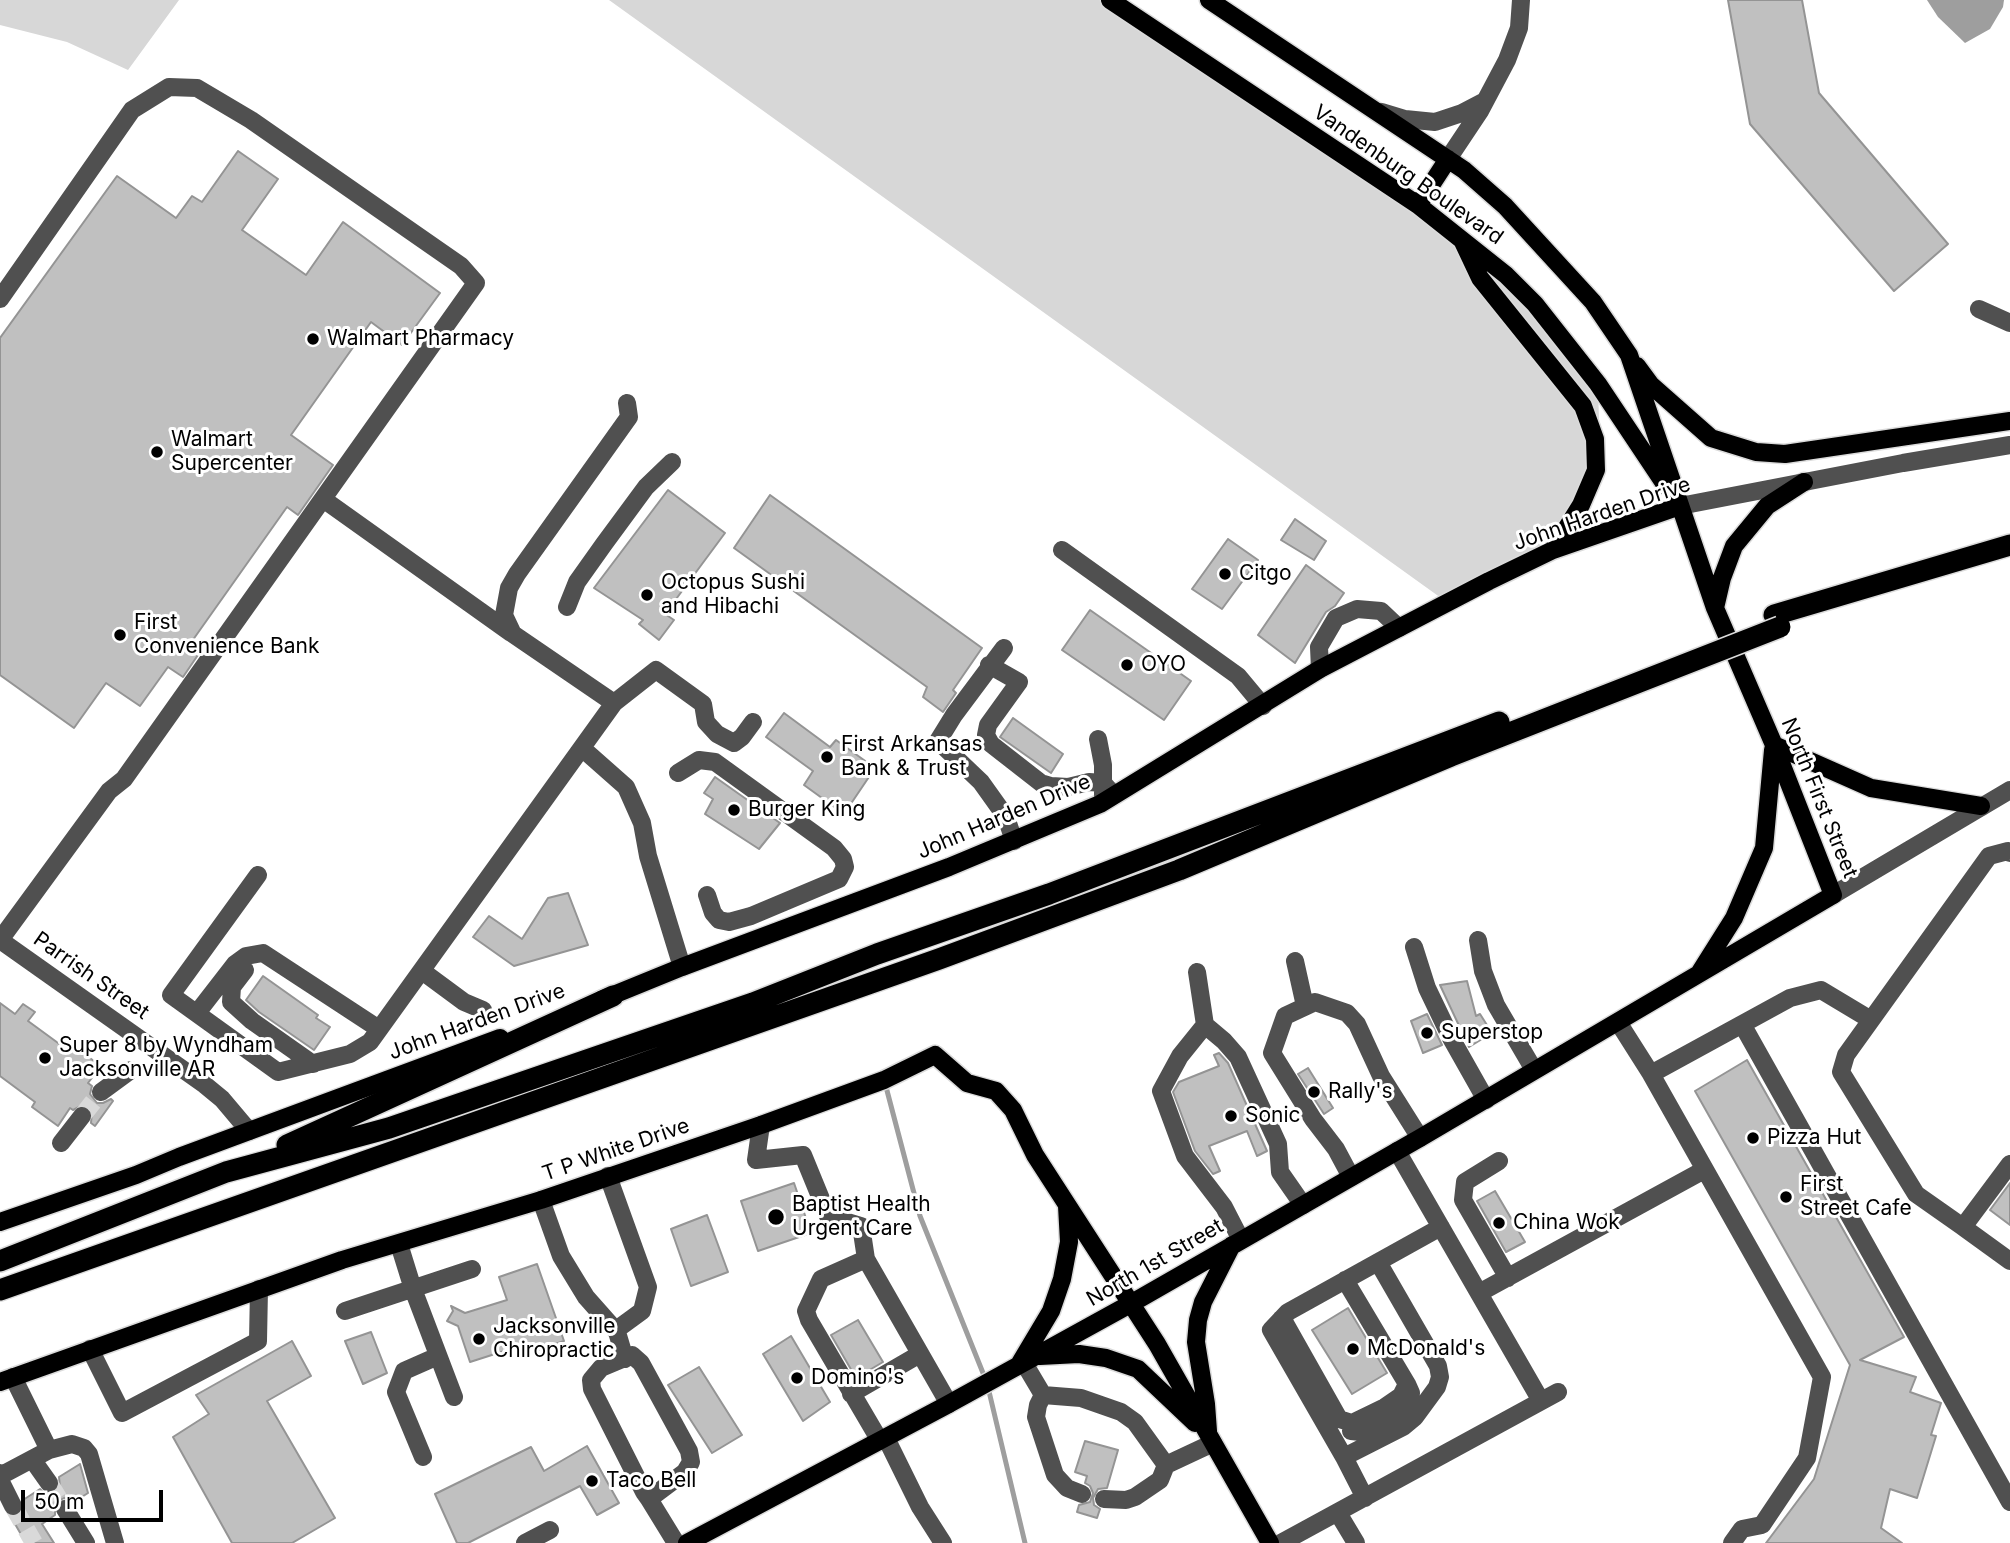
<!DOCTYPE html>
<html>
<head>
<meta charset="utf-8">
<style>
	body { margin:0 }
	#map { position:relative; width:2010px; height:1543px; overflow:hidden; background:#fff; font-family:Inter,sans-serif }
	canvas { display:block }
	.scale { position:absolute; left:21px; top:1490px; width:142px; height:32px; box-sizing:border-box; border:4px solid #000; border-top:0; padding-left:9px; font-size:21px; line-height:24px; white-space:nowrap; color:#000; -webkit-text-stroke:5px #fff; paint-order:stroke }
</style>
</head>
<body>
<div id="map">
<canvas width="2010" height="1543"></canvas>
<div class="scale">50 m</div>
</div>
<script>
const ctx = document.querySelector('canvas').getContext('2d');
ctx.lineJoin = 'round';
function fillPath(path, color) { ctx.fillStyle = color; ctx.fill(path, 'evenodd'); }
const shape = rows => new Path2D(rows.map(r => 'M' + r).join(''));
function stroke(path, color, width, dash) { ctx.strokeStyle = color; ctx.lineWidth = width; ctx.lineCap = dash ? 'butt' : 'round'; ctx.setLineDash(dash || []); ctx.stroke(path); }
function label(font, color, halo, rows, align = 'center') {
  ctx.font = font + ' Inter,sans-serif'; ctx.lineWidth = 6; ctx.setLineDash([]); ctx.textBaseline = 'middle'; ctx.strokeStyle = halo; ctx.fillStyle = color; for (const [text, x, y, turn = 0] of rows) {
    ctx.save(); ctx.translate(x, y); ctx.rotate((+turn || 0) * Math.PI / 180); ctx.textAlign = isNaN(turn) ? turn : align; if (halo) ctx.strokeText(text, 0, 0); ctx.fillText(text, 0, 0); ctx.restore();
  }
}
const green = shape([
	[0,0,179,0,128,70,67,42,0,25],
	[609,0,1110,0,1460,236,1598,384,1600,458,1553,550,1448,603]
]);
const water = shape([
	[1927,0,2004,0,2003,7,1990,29,1965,43,1938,17]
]);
const stream = shape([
	[885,1083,920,1216,987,1383,1025,1543]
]);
const building = shape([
	[1728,0,1802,0,1819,93,1948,244,1894,291,1750,124,1728,0],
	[238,151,278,179,242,230,306,275,343,222,440,293,402,345,371,322,291,435,333,465,298,515,287,507,190,644,200,652,183,677,168,667,140,706,106,683,74,728,0,675,0,338,117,176,176,218,192,196,202,202,238,151],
	[668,490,725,533,665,614,674,620,659,640,639,624,643,620,594,588,668,490],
	[770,495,982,648,953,690,956,693,943,712,923,697,927,687,734,548,770,495],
	[1295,519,1326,541,1314,560,1281,540,1295,519],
	[1228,539,1258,560,1222,609,1192,589,1228,539],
	[1306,565,1344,593,1335,606,1326,612,1295,663,1258,635,1306,565],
	[1090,610,1191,681,1164,720,1062,650,1090,610],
	[784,713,830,747,836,740,875,768,844,814,804,785,813,771,766,737,784,713],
	[1013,718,1063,754,1051,773,1000,737,1013,718],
	[715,777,780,823,759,849,705,814,713,799,704,793,715,777],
	[568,893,588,945,514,966,473,937,489,916,522,939,548,898,568,893],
	[263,976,318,1015,316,1018,330,1027,314,1050,259,1012,246,1000,263,976],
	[1467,981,1476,1016,1480,1014,1492,1033,1469,1047,1440,985,1467,981],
	[0,1003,15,1014,23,1004,35,1012,28,1021,69,1051,73,1046,101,1066,88,1083,92,1086,90,1094,97,1103,103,1103,111,1099,113,1101,95,1126,91,1123,92,1111,83,1105,73,1110,70,1108,58,1126,32,1107,35,1102,0,1076,0,1003],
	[1427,1014,1442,1045,1423,1053,1411,1021,1427,1014],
	[1219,1053,1228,1063,1267,1151,1257,1156,1247,1131,1209,1146,1220,1171,1213,1174,1195,1151,1173,1092,1179,1082,1219,1066,1214,1055,1219,1053],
	[1747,1060,1904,1337,1860,1360,1916,1377,1910,1392,1941,1403,1931,1435,1936,1436,1917,1498,1890,1489,1881,1528,1902,1543,1766,1543,1814,1479,1850,1365,1695,1091,1747,1060],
	[1308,1068,1333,1108,1324,1114,1298,1074,1308,1068],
	[794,1183,811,1233,758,1251,741,1201,794,1183],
	[2010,1183,2010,1225,1990,1210,2010,1183],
	[1495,1191,1525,1242,1506,1252,1477,1201,1495,1191],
	[707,1215,728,1272,691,1286,671,1229,707,1215],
	[537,1264,564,1341,526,1354,523,1345,470,1362,458,1326,447,1321,453,1311,451,1306,465,1313,507,1300,499,1277,537,1264],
	[1348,1308,1387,1373,1352,1394,1312,1330,1348,1308],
	[858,1320,883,1362,856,1378,831,1335,858,1320],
	[371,1332,387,1373,363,1384,345,1341,371,1332],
	[791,1336,830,1402,803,1421,763,1354,791,1336],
	[292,1341,311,1376,267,1401,335,1518,292,1543,232,1543,173,1437,209,1414,196,1395,292,1341],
	[699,1367,742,1435,712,1453,668,1385,699,1367],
	[1085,1441,1118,1450,1107,1488,1098,1489,1093,1498,1094,1505,1100,1509,1097,1518,1077,1512,1079,1505,1090,1502,1093,1493,1090,1486,1085,1483,1087,1476,1075,1472,1085,1441],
	[587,1446,619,1503,597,1515,580,1486,468,1543,457,1543,435,1494,531,1447,544,1471,587,1446],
	[80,1464,88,1493,74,1502,64,1498,55,1503,55,1515,42,1524,54,1543,26,1543,11,1517,22,1513,24,1506,23,1500,40,1489,45,1494,55,1493,60,1487,59,1477,80,1464]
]);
const minorTunnel = shape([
	[82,1116,101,1092],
	[49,1483,65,1509],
	[13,1506,34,1543]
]);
const minor = shape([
	[1382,112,1405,119,1435,122,1462,113,1485,101],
	[1448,159,1480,111,1507,60,1519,28,1521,0],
	[0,299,132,110,169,87,197,88,251,120,461,266,476,283,124,779,109,791,0,940],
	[1979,309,2010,323],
	[323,499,511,633],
	[1680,506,1903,463,2010,445],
	[1062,550,1238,676,1263,706],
	[567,607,577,582,604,544,646,487,672,462],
	[1004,648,954,715,938,741,981,782,1006,817,1014,841],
	[989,665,1019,682,988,725,986,735,991,744,1041,783,1051,786,1068,787,1089,782,1103,783,1113,794],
	[1320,669,1319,647,1336,618,1357,609,1381,611,1399,628],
	[614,703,656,670,703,704,706,722,717,734,734,743,742,737,753,722],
	[1098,739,1103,765,1103,795],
	[583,749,626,787,642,823,648,856,682,967],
	[678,773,699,760,715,762,834,848,843,859,845,867,839,879,751,916,729,922,719,920,713,913,707,895],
	[2010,853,2008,851,1989,856,1846,1055,1841,1072,1916,1194,1963,1227,2010,1164],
	[258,875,171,995,278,1072,350,1054,370,1042,614,703,513,634,504,615,509,588,517,574,629,417,627,403],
	[1833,895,2010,790],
	[0,940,205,1085,222,1099,249,1131],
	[1478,940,1483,971,1496,1005,1534,1070],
	[1414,947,1427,988,1451,1038,1486,1100],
	[1295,961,1305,1006],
	[245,970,232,987,231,1002,252,1021,313,1064],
	[422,971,464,1002,483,1010],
	[1197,972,1205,1025,1224,1041,1238,1057,1278,1144,1280,1172,1303,1205],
	[197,1013,235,964,246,956,263,953,379,1029],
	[1618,1022,1651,1074,1822,1377,1807,1458,1762,1525,1742,1529,1732,1543],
	[1742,1024,2010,1502],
	[1205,1025,1180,1056,1161,1091,1185,1156,1224,1207,1241,1240],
	[1651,1074,1790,998,1821,990,1871,1020],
	[101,1092,131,1070],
	[761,1125,756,1160,803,1155,828,1216,861,1226,866,1259,949,1404],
	[61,1143,82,1116],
	[1397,1151,1541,1401],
	[1499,1161,1465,1182,1463,1200,1508,1278],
	[608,1176,648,1287,642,1311,616,1330],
	[1351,1177,1336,1149,1313,1119,1272,1053,1285,1016,1315,1002,1347,1013,1357,1024,1381,1076,1420,1138],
	[541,1200,561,1256,586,1297,617,1332,625,1359],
	[1963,1227,2010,1261],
	[399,1244,413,1289,454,1397],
	[866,1259,821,1279,806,1311,809,1320,880,1441],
	[1479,1293,1704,1170],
	[345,1311,472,1269],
	[1282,1318,1339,1419,1352,1423,1385,1407,1401,1396,1407,1384,1345,1280],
	[90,1349,122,1413,258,1341,259,1289],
	[1024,1363,1043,1395],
	[851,1394,920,1354],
	[1043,1395,1081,1398,1121,1412,1135,1422,1166,1465,1213,1443],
	[1043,1395,1038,1405,1036,1417,1055,1475,1067,1488,1082,1494],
	[1351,1431,1361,1432,1380,1424,1406,1409,1411,1393,1407,1384],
	[886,1438,920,1507,943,1543],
	[49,1450,72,1444,84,1448,89,1454,115,1543],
	[423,1457,396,1392,404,1371,438,1356],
	[1344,1457,1403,1427,1415,1417,1437,1387,1440,1377,1438,1366,1378,1262],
	[32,1459,49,1483],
	[0,1473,2,1475,49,1450,13,1377],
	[0,1480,13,1506],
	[1365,1498,1344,1457,1271,1330,1288,1312,1441,1227],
	[649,1499,685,1472,691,1462,689,1451,641,1363,632,1355,601,1368,591,1380,592,1389,644,1492,649,1499,676,1543],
	[1104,1499,1126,1500,1135,1497,1160,1480,1166,1465],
	[65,1509,86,1543],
	[1338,1513,1356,1543],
	[525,1543,550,1530],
	[1281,1543,1558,1392]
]);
const major = shape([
	[1110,0,1418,205,1506,275,1535,304,1598,384,1666,486],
	[1418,205,1448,159],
	[1463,242,1480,278,1583,406,1595,439,1596,470,1581,505,1553,550],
	[1637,366,1651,385,1711,438,1756,452,1785,454,2010,421],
	[1715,608,1722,578,1734,546,1767,506,1804,482],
	[1774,745,1871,788,1981,806],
	[1700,972,1734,918,1764,848,1773,750],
	[601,1000,682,967,949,867,1100,804,1320,669,1489,581,1553,550,1680,506],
	[0,1222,136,1175,179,1157,500,1038],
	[1040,1356,1079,1354,1106,1358,1138,1369,1195,1423],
	[1020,1363,1051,1311,1062,1279,1069,1242,1067,1206],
	[0,1382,342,1260,541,1200,761,1125,884,1080,935,1055,967,1083,996,1091,1013,1110,1035,1155,1157,1344,1270,1543],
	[1208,1431,1206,1404,1196,1342,1198,1320,1203,1302,1232,1245],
	[687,1543,945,1406,1132,1303,1420,1138,1833,895,1774,745,1715,608,1629,355,1593,302,1505,206,1464,170,1209,0]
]);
const highway = shape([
	[1774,615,2010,545],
	[287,1145,613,996],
	[0,1261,226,1172,389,1128,753,1003,877,954,1049,894,1499,722],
	[0,1290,939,959,1179,870,1451,756,1591,701]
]);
const highwayBridge = shape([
	[1591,701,1780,627]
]);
const markers = [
	[313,339,7,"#000"],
	[157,452,7,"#000"],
	[1225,574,7,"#000"],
	[647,595,7,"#000"],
	[120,635,7,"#000"],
	[1127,665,7,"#000"],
	[827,757,7,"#000"],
	[734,810,7,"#000"],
	[1427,1033,7,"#000"],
	[45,1058,7,"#000"],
	[1314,1092,7,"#000"],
	[1231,1116,7,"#000"],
	[1753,1138,7,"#000"],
	[1786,1197,7,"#000"],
	[776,1217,9,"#000"],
	[1499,1223,7,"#000"],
	[479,1339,7,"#000"],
	[1353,1349,7,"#000"],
	[797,1378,7,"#000"],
	[592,1481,7,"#000"]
];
const streetNames = [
	["Vandenburg Boulevard",1408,175,35],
	["John Harden Drive",1602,514,-19],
	["North First Street",1819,798,68],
	["John Harden Drive",1004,817,-23],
	["Parrish Street",91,976,35],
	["John Harden Drive",477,1022,-20],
	["T P White Drive",616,1150,-19],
	["North 1st Street",1155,1263,-30]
];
const poiNames = [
	["Walmart Pharmacy",327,339],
	["Walmart",171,440],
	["Supercenter",171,464],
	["Citgo",1239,574],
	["Octopus Sushi",661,583],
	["and Hibachi",661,607],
	["First",134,623],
	["Convenience Bank",134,647],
	["OYO",1141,665],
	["First Arkansas",841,745],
	["Bank & Trust",841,769],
	["Burger King",748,810],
	["Superstop",1441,1033],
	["Super 8 by Wyndham",59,1046],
	["Jacksonville AR",59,1070],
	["Rally's",1328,1092],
	["Sonic",1245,1116],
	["Pizza Hut",1767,1138],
	["First",1800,1185],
	["Street Cafe",1800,1209],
	["Baptist Health",792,1205],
	["Urgent Care",792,1229],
	["China Wok",1513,1223],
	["Jacksonville",493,1327],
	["Chiropractic",493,1351],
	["McDonald's",1367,1349],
	["Domino's",811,1378],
	["Taco Bell",606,1481]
];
fillPath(green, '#d7d7d7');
fillPath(water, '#9e9e9e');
stroke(stream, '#9e9e9e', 5);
fillPath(building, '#c0c0c0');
stroke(building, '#949494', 2);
stroke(minorTunnel, '#d9d9d9', 18, [18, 9]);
stroke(major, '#dbdbdb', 21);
stroke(highway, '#dbdbdb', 24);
stroke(minor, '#505050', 18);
stroke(major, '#000', 18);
stroke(highway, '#000', 21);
stroke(highwayBridge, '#dbdbdb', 24, []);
stroke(highwayBridge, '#000', 21);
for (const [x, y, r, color] of markers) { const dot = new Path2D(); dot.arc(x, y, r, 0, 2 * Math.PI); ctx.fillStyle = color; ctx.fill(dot); stroke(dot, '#fff', 2.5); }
label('21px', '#000', '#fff', streetNames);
label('21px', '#000', '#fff', poiNames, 'left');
</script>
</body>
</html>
